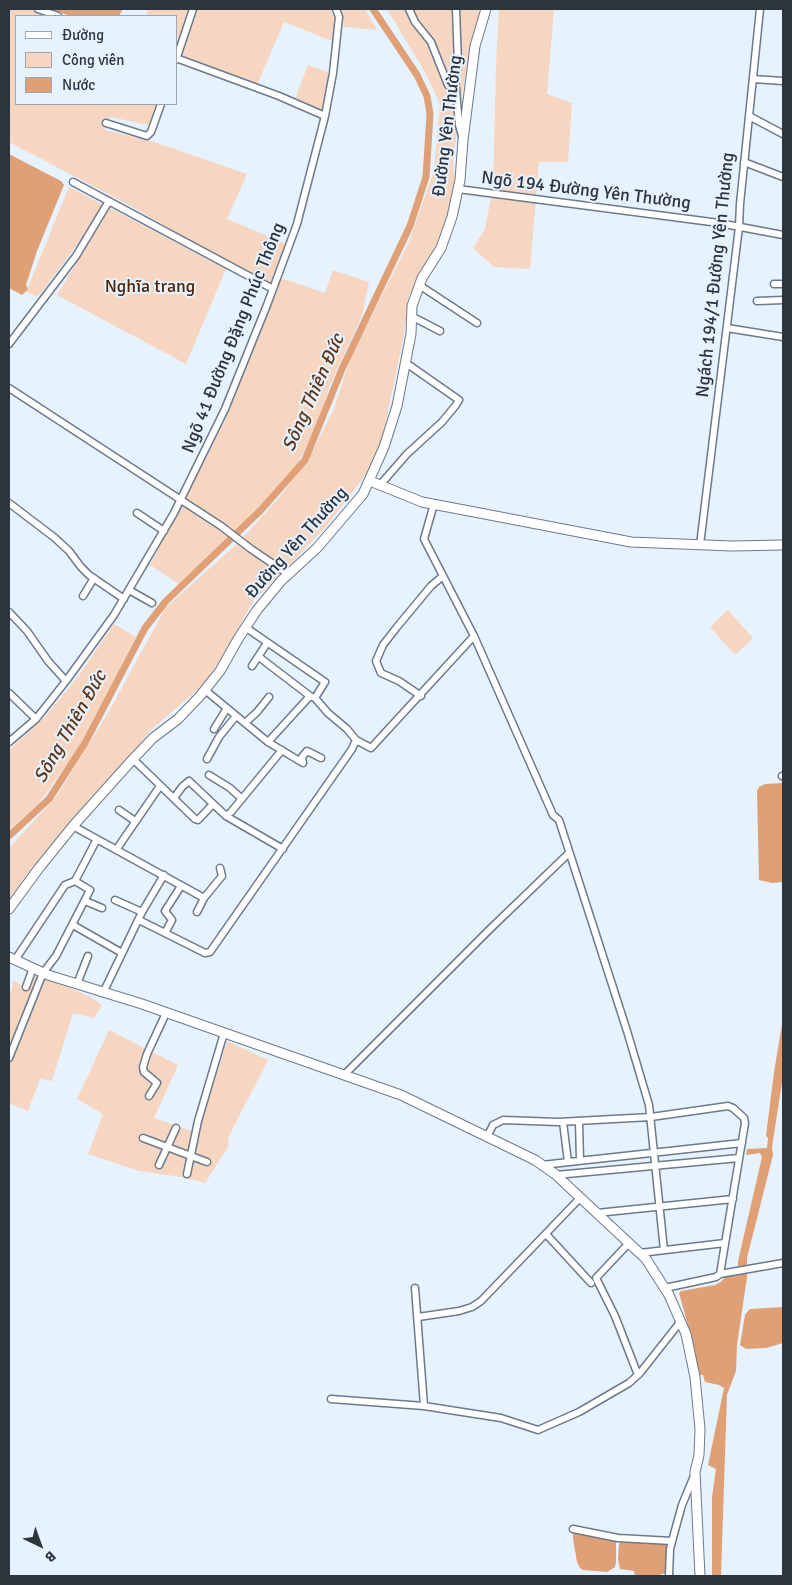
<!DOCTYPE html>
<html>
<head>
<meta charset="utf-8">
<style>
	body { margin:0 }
	#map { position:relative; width:792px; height:1585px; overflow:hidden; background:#e7f2ff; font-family:Signika,sans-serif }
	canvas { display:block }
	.frame { position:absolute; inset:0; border:10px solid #2e343d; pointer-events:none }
	.legend { position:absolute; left:15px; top:15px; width:162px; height:90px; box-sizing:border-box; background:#e7f2ff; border:1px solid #9da6b1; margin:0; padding:6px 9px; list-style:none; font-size:15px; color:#2e343d }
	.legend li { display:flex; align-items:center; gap:10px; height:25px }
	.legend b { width:25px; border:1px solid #9da6b1 }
	.north { position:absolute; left:15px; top:1520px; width:50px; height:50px; -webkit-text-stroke:4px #e7f2ff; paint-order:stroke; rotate:138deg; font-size:14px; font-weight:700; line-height:20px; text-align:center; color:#2e343d }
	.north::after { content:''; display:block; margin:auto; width:18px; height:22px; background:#2e343d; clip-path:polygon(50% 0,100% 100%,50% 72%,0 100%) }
</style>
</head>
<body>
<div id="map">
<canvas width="792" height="1585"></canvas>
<div class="frame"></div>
<ul class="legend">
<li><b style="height:6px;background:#fff"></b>Đường</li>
<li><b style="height:14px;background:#f7d6c1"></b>Công viên</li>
<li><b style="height:14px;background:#e0a076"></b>Nước</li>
</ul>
<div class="north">B</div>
</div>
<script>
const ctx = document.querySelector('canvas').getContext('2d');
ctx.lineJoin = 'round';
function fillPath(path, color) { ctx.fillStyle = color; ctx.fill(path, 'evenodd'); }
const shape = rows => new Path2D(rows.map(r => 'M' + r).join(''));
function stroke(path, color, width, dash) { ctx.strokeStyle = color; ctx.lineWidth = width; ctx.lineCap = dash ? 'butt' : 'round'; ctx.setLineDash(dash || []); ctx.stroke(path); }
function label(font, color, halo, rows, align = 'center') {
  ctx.font = font + ' Signika,sans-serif'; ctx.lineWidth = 4; ctx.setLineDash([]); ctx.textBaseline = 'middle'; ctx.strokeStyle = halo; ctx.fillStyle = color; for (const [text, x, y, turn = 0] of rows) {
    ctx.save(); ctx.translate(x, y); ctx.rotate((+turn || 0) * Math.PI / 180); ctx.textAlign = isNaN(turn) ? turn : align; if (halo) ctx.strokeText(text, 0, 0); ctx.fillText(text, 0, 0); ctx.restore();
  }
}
const green = shape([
	[9,9,30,9,51,16,16,16,16,104,156,104,149,125,110,117,105,130,151,141,247,174,227,219,286,244,270,283,213,254,129,205,9,142],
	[148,9,189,9,176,46,176,16,146,16],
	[197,9,330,9,335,20,332,41,284,22,257,85,181,56],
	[341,9,365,9,377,30,344,27],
	[387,9,482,9,464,82,453,160,455,189,443,233,409,296,403,340,382,439,367,473,328,524,289,566,254,600,222,657,204,684,151,730,112,780,64,830,9,902,9,848,56,797,108,713,166,607,237,544,277,500,309,458,334,409,351,356,408,244,434,171,440,104,426,74],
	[499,9,554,9,547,94,572,103,568,162,539,162,530,269,494,267,473,248,485,229,493,186,496,65],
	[308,65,330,73,323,114,294,101],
	[69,187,106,206,38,297,26,292],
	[110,208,226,269,186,364,57,295],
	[333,270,369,282,362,316,330,385,313,435,298,463,259,509,179,584,150,565,227,416,281,278,325,293],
	[728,610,753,638,735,655,710,627],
	[114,624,136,637,107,694,75,754,38,804,9,830,9,750,46,716,79,675],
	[36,974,89,996,102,1005,94,1018,73,1013,52,1081,40,1079,28,1111,9,1103,9,991,12,991,13,980,29,990],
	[109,1030,178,1065,154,1118,198,1133,227,1041,268,1060,228,1138,229,1146,205,1183,181,1177,139,1171,88,1154,103,1114,77,1099]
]);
const water = shape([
	[57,9,123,9,119,16,70,16,56,11],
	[9,154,61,181,64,185,37,251,26,285,28,289,22,295,9,288],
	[783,783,783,882,772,883,759,880,757,791,759,787,765,784],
	[783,1018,783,1076,772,1147,773,1155,747,1258,747,1277,737,1345,736,1371,727,1395,721,1576,712,1576,712,1497,716,1469,708,1465,724,1388,719,1385,705,1382,703,1375,698,1375,695,1351,679,1293,681,1291,715,1285,722,1281,726,1275,738,1274,738,1261,762,1157,760,1153,746,1155,747,1149,767,1148,768,1138,766,1136,774,1072],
	[783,1307,783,1343,766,1348,746,1349,740,1345,745,1315,748,1311,750,1309],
	[576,1532,613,1540,616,1542,616,1562,615,1567,607,1572,583,1570,580,1568,577,1562,573,1539,573,1534],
	[622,1541,666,1543,667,1572,660,1575,635,1576,634,1571,620,1569,618,1559,619,1544]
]);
const canal = shape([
	[9,836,49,799,85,743,145,628,166,601,261,510,305,460,342,369,410,226,426,177,430,114,427,96,417,75,373,9]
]);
const minor = shape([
	[38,9,58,16],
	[409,9,415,22,431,42,448,85,452,88,456,89],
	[456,9,458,64,455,78,459,125,462,136],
	[176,58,279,96,325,116],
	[176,60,193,9],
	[753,79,783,81],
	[749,116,783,134],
	[106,123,147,136,151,132,161,104],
	[744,162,783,177],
	[73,182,273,289],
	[458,189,719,223,783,235],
	[774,284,783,284],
	[419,285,477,323],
	[757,301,783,300],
	[411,316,440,331],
	[727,328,783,337],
	[9,344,76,256,109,201],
	[9,388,221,526,251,549,288,574],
	[380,485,407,454,442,422,456,405,459,400,406,363],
	[9,503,55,538,69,551,81,567,89,575,124,599],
	[434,504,424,539,474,636,553,815,559,820,627,1031,649,1105,664,1250],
	[137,513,164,531],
	[700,545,739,227,740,204,760,9],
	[129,590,152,603],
	[83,596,94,578],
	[9,612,27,631,48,661,66,681],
	[245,627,325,682,315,698],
	[259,657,310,696,315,698,328,713,347,729,356,740,371,748,474,636],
	[252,666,267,643],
	[205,690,268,742,303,763,302,757,307,751,321,758],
	[9,693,36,719],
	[421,696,399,681,381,673,376,661,383,645,397,627,431,586,443,576],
	[245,723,257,712,269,697],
	[214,729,227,708],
	[9,742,36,719,66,681,114,615,174,513,225,409,267,305,297,224,325,116,333,73,339,17,336,9],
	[268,742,310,696],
	[133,759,195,819,198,820,213,804],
	[207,759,219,737,236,716],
	[209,775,230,788,242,799],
	[782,776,783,776],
	[174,798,182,787,189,781,226,816,283,849],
	[119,810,135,821],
	[226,816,231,812,282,750],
	[73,826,204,898],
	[116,850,160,786],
	[115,900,142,912],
	[85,901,102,908],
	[197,912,204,898,222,876,220,868],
	[139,920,205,953,210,952,352,749,356,740],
	[73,925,122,953],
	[165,933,172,920,165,911,181,886],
	[15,960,65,885,75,881,97,839],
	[77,984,88,956],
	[26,987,33,968],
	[103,993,142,912,164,875],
	[9,1058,43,973,56,956,90,890,75,881],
	[344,1075,489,930,569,853],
	[149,1096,157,1083,144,1072,143,1067,147,1054,166,1013],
	[579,1121,580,1160],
	[563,1122,568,1162],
	[487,1137,493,1125,503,1120,558,1122,651,1117,728,1106,733,1108,744,1118,745,1123,720,1274],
	[143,1138,207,1162],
	[159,1165,176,1128],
	[542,1165,742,1143],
	[187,1174,198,1121,224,1033],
	[556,1175,739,1158],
	[597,1213,733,1199],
	[546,1234,591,1283],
	[629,1243,596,1278,615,1316,638,1375],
	[640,1253,725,1243],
	[415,1288,424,1406],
	[665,1288,716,1277,720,1274,783,1263],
	[418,1317,459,1311,472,1307,481,1301,580,1198],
	[331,1399,424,1406,501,1418,538,1430,579,1412,629,1383,640,1373,681,1321],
	[573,1529,618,1538,672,1541],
	[669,1576,670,1549,674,1534,682,1505,694,1476]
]);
const major = shape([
	[370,481,422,502,631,542,732,546,783,545],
	[9,909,39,868,73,826,133,759,153,738,178,719,200,696,220,671,238,639,257,610,281,581,317,548,363,494,384,447,397,406,411,334,412,306,422,278,441,248,452,217,460,180,463,140,475,46,486,9],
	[9,957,48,975,142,1004,401,1095,535,1160,555,1174,646,1259,669,1295,686,1334,695,1377,700,1429,699,1455,695,1472,700,1576]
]);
const streetNames = [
	["Đường Yên Thường",448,126,-83],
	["Ngõ 194 Đường Yên Thường",586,191,7],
	["Ngách 194/1 Đường Yên Thường",716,275,-84],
	["Ngõ 41 Đường Đặng Phúc Thông",234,338,-68],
	["Đường Yên Thường",297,543,-48]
];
const parkNames = [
	["Nghĩa trang",150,287]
];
const waterNames = [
	["Sông Thiên Đức",314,393,-66],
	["Sông Thiên Đức",71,727,-60]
];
fillPath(green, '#f7d6c1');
fillPath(water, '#e0a076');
stroke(canal, '#e0a076', 7);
stroke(minor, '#6b7a8d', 9);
stroke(major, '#6b7a8d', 11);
stroke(minor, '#fff', 6);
stroke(major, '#fff', 9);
label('18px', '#2e343d', '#e7f2ff', streetNames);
label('18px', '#4f2604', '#e7f2ff', parkNames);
label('italic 19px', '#603516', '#e7f2ff', waterNames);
</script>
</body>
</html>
